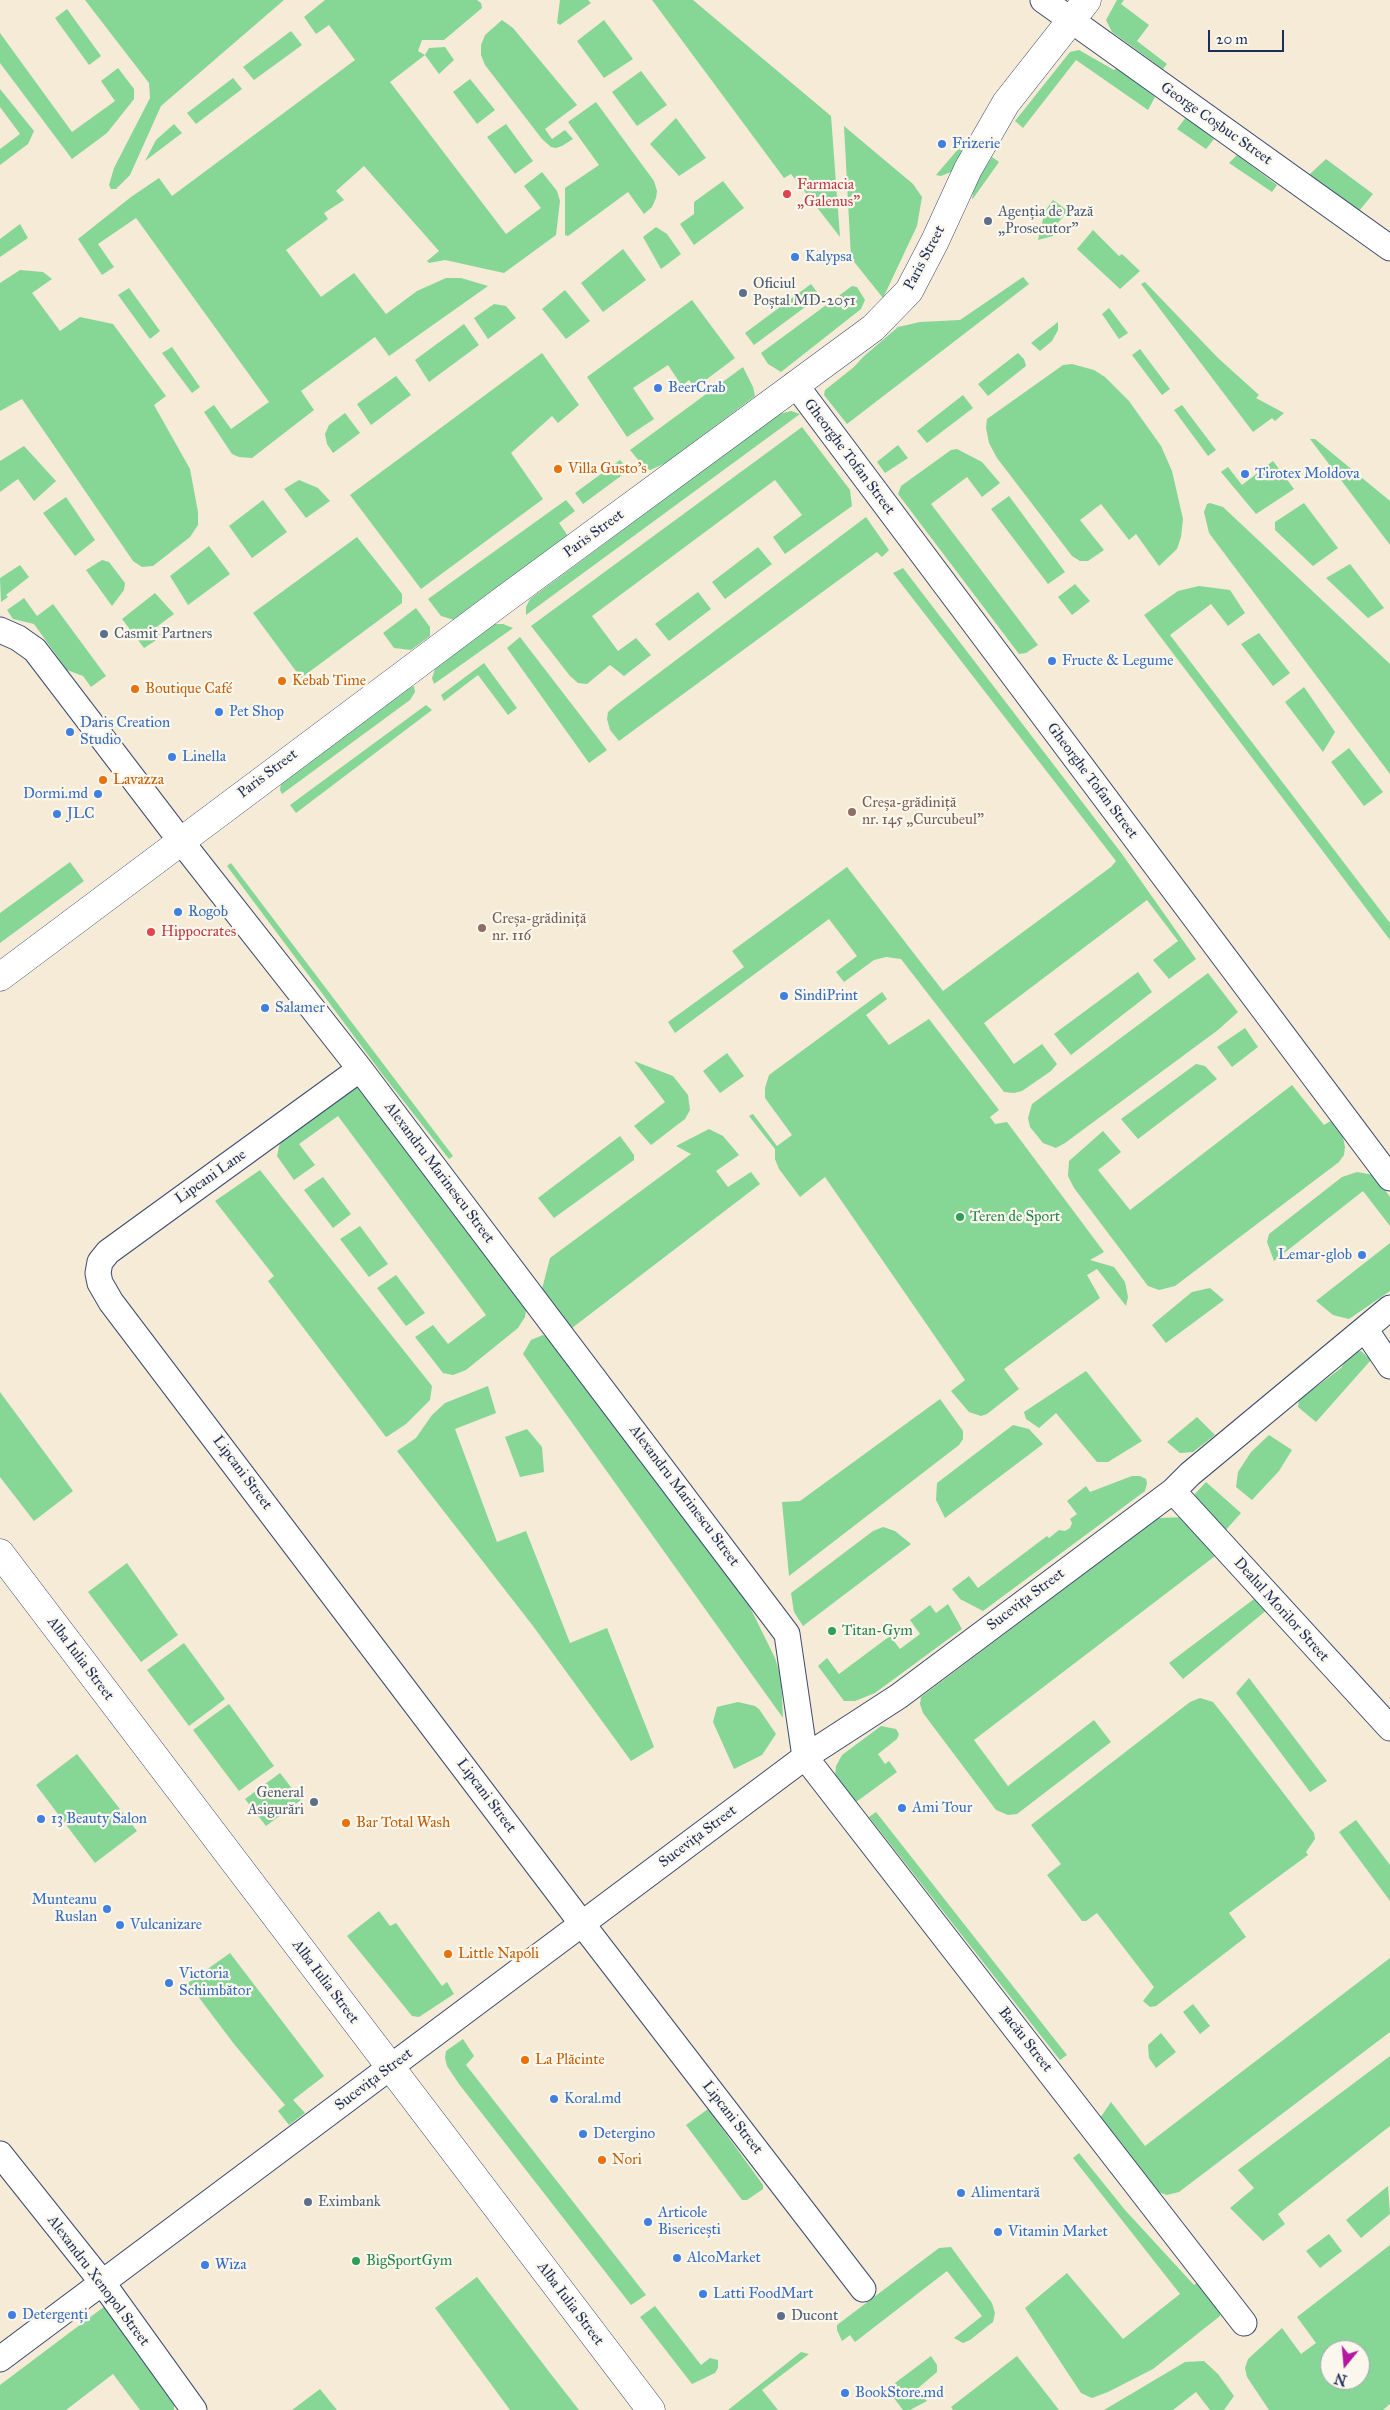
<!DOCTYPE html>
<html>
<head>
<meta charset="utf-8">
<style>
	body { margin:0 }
	#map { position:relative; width:1390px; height:2410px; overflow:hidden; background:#f6ebd7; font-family:"IM FELL Great Primer",serif }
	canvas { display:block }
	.north { position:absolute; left:1320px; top:2340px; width:50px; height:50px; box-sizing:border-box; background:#fbf7ec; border:1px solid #a1a7b3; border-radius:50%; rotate:197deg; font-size:14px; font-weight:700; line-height:20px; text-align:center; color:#1b2f5e }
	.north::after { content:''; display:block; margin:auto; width:18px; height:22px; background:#b5179e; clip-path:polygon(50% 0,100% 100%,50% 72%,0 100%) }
	.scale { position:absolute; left:1208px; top:30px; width:76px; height:22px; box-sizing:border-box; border:2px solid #1b2f5e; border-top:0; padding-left:6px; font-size:15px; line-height:18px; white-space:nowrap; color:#1b2f5e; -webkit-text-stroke:4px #fbf7ec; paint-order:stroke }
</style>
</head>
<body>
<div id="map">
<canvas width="1390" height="2410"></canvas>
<div class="north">N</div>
<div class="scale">20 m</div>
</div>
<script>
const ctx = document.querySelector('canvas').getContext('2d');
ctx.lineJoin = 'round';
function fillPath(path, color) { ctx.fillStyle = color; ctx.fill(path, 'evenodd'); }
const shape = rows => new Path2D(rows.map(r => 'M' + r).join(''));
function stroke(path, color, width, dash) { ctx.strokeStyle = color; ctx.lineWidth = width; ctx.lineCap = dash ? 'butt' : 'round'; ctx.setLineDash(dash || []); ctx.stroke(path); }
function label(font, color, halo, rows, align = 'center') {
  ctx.font = font + ' "IM FELL Great Primer",serif'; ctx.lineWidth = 4.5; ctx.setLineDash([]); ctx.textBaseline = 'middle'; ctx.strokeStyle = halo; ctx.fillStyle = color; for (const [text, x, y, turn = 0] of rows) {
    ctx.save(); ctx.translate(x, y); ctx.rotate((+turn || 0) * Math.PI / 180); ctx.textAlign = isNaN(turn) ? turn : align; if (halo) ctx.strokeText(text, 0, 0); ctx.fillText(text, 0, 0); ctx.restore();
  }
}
const green = shape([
	[85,0,284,0,161,106,130,175,116,189,111,189,109,185,114,168,150,98,149,83],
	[325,0,477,0,481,3,482,8,444,40,422,40,418,51,425,55,429,48,445,47,454,60,439,74,425,55,390,82,506,234,541,208,524,186,542,172,557,191,560,201,556,235,504,273,445,260,429,263,427,261,439,251,364,166,336,191,344,200,324,213,328,219,286,250,321,297,354,273,386,314,417,291,446,278,461,278,488,286,389,356,375,337,301,391,314,410,252,458,239,457,232,454,204,412,214,405,231,429,269,402,136,218,98,244,114,267,102,275,78,239,131,197,159,178,172,196,355,60,329,25,316,34,304,17],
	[560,0,588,0,591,3,560,25,557,23],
	[652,0,693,0,831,116,840,237,791,174,784,178],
	[1117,0,1124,0,1121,4,1149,25,1137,41,1167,64,1163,69,1112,32,1106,20],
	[67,9,101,56,89,65,55,18],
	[502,20,513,28,577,105,545,129,552,139,565,130,573,139,562,146,556,148,551,147,542,139,485,65,481,55,481,45,485,35],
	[604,20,633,59,604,78,577,41],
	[291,31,302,45,254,80,243,67],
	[0,33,72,132,115,101,101,81,118,68,134,89,134,99,107,133,72,159,0,63],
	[1079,50,1114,70,1117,68,1155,97,1148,110,1076,60,1023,128,1015,121,1070,52],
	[641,71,667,105,637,126,612,92],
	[233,78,242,89,196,124,187,113],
	[470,79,495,110,477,124,453,92],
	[0,89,34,131,28,144,0,165,0,149,20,134,0,107],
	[596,102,654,181,657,191,656,198,652,207,644,214,628,192,568,236,565,235,565,188,599,165,568,122],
	[1186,117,1214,139,1206,149,1177,129],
	[676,118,706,158,679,176,650,144],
	[174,124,182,133,145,161,156,140],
	[506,124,533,161,515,174,487,137],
	[844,126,913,184,922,197,917,226,883,298,851,258],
	[965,141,956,170,941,176,936,175],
	[1237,155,1277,185,1272,192,1229,163],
	[992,157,999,162,972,200,974,185],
	[1326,159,1373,194,1359,211,1309,175],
	[723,181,744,208,694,245,680,224,694,214,694,202],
	[1053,200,1068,211,1056,225,1053,236,1038,240,1045,211],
	[20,224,28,238,0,257,0,239],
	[656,227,667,234,681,254,661,269,643,237],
	[1093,230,1119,256,1122,254,1140,271,1120,289,1077,249],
	[623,249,646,280,603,312,581,283],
	[20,270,43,272,52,279,32,293,60,331,80,317,113,324,166,396,154,405,190,469,198,512,198,525,190,537,153,566,142,567,133,561,22,399,0,411,0,283],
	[1023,277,1029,284,847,424,824,395,825,390,854,367,863,357,898,327,920,322,960,320],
	[1145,282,1218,358,1259,395,1256,398,1284,413,1275,421,1272,418,1253,432,1141,284],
	[811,284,820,296,754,345,745,333],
	[852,286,857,287,865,300,861,309,781,372,768,364,761,353],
	[129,288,160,331,150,339,118,295],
	[565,290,590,321,566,339,542,309],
	[692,300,735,358,695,388,689,380,682,386,668,365,633,388,654,419,627,437,587,377],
	[494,304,506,306,516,318,488,339,474,318],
	[1109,308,1128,333,1119,339,1102,314],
	[1058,322,1058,330,1052,341,1040,351,1031,343],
	[464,324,479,345,429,382,415,360],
	[172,347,200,387,192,393,162,353],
	[1140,349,1170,389,1162,395,1132,355],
	[542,353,579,405,558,423,552,416,511,453,543,499,421,589,350,495],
	[1018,353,1024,359,1026,366,988,396,978,384],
	[1072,364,1094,370,1105,377,1129,401,1161,446,1172,471,1183,519,1181,537,1177,549,1159,566,1136,534,1129,540,1101,504,1080,520,1104,550,1088,561,1080,561,1072,556,997,458,989,443,986,428,987,419,1063,365],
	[743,367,753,387,755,396,666,463,650,470,645,468,630,450],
	[396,376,411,395,371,425,357,404],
	[963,395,973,408,927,443,917,431],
	[1182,405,1216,450,1208,456,1174,410],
	[791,411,800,414,526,615,526,607,530,599,779,414],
	[345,413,360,433,333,453,327,444,325,434,329,425],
	[802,427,850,490,852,506,785,554,773,537,802,515,775,480,592,616,618,651,636,638,651,655,624,676,610,665,587,684,578,683,570,676,531,626],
	[1310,439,1315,439,1390,501,1390,545],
	[898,445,908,458,885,473,877,462],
	[24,446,56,481,34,501,18,479,0,492,0,461],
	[957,449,982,462,1000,483,982,497,967,477,931,504,1038,645,1026,653,1019,654,898,494,901,486,951,450],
	[620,460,629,470,583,504,575,493],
	[1273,461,1294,489,1256,514,1221,472,1228,467,1242,485],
	[299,480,318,488,330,501,306,518,284,489],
	[1009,496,1065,572,1048,584,991,509],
	[66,497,95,540,75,556,43,513],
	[263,500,287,532,252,558,229,526],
	[566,500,575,511,559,523,568,536,454,620,441,616,428,599],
	[1210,503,1223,507,1390,664,1390,774,1209,533,1204,512,1207,504],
	[1304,503,1338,548,1313,566,1275,530,1275,522],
	[866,517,889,550,882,557,877,552,619,741,610,730,607,719,608,712,615,706],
	[357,537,402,594,402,603,301,678,253,613],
	[209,546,230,574,188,605,170,576],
	[758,547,772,564,725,599,712,582],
	[102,560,109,562,125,583,124,590,112,606,86,570],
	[1350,564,1384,608,1368,618,1326,578],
	[20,565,29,577,6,595,8,597,1,602,0,578],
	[903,568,1122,854,1196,959,1169,979,1153,960,1178,941,1147,900,984,1023,1014,1064,1042,1044,1057,1064,1051,1071,1022,1091,1014,1093,1004,1092,901,959,886,957,874,960,844,982,836,972,857,956,829,919,675,1033,668,1022,744,967,732,951,847,867,943,991,1111,867,1116,861,893,573],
	[1075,584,1090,601,1072,615,1058,597],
	[1199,586,1230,590,1245,613,1228,626,1211,604,1170,635,1390,923,1390,940,1144,615,1178,591],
	[698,592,711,609,669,641,655,624],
	[155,593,174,614,155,628,161,637,144,648,122,619],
	[24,598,37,616,53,604,106,676,91,687,83,676,67,670,34,624,13,619,7,610],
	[416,608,430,627,430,636,411,650,394,648,383,633],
	[494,624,503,624,513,628,434,684,432,678,435,669],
	[1259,633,1290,673,1273,686,1241,644],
	[520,637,607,750,589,763,507,648],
	[484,663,517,708,508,715,478,675,444,701,441,695],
	[414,686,415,692,410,700,282,794,280,790,281,783,405,690],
	[1304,687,1335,732,1323,752,1285,702],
	[426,705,432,710,296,813,290,805],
	[1349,748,1383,792,1364,806,1331,762],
	[70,862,84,881,0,943,0,913],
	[231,863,453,1156,449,1159,383,1075,227,866],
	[1138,972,1152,992,1071,1055,1054,1034],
	[1208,973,1238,1012,1218,1030,1065,1143,1056,1148,1043,1143,1030,1127,1028,1118,1032,1104],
	[882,992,887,999,866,1015,889,1045,929,1019,999,1110,990,1117,995,1124,1007,1122,1104,1252,1090,1260,1114,1267,1125,1282,1128,1297,1126,1306,1097,1269,1087,1275,1100,1298,1004,1369,1019,1389,987,1414,981,1416,969,1412,951,1391,965,1380,825,1177,800,1197,779,1169,775,1159,775,1149,749,1116,753,1114,777,1146,792,1135,765,1098,765,1088,769,1075],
	[1245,1028,1258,1047,1232,1067,1217,1047],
	[727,1053,744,1076,720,1093,703,1071],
	[634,1061,673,1076,688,1095,690,1110,685,1119,651,1145,634,1126,665,1102],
	[1196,1064,1205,1066,1217,1079,1138,1139,1121,1119],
	[1292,1085,1324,1125,1332,1120,1342,1132,1345,1147,1344,1155,1339,1162,1175,1286,1159,1290,1148,1286,1074,1188,1068,1176,1069,1161,1103,1131,1121,1152,1098,1170,1130,1210],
	[353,1086,360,1087,526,1310,525,1317,518,1328,466,1370,453,1375,443,1373,415,1337,433,1325,448,1344,486,1315,338,1116,299,1144,315,1165,294,1180,277,1156,280,1142],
	[709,1129,723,1136,739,1155,716,1171,728,1187,751,1172,760,1184,572,1328,542,1289,550,1258,691,1154,676,1146],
	[620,1136,634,1155,634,1160,554,1218,538,1198],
	[260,1170,432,1386,430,1400,406,1424,388,1436,386,1437,268,1281,274,1276,215,1201],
	[1357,1172,1374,1175,1390,1197,1390,1226,1363,1191,1274,1261,1267,1242,1269,1234,1342,1177],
	[323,1177,351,1214,333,1228,304,1190],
	[360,1226,388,1264,369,1277,340,1239],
	[1390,1243,1390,1291,1349,1319,1333,1315,1316,1301],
	[396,1275,425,1313,406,1326,377,1288],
	[1210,1288,1224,1300,1166,1343,1152,1325,1192,1292],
	[543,1335,549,1338,744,1595,775,1658,781,1677,783,1718,523,1354,531,1340],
	[1361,1351,1371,1360,1316,1422,1298,1407,1299,1400,1341,1368,1351,1353],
	[1086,1371,1142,1441,1108,1462,1097,1462,1056,1413,1039,1428,1026,1419,1024,1412],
	[488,1386,496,1413,455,1429,497,1542,526,1531,570,1643,607,1628,654,1747,631,1761,533,1626,397,1451,416,1438,432,1415,445,1403],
	[0,1392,73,1491,34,1521,0,1477],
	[940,1399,963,1431,963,1439,959,1445,789,1576,782,1502,800,1501],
	[1197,1417,1215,1435,1193,1452,1180,1453,1167,1442],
	[1013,1425,1029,1429,1043,1444,945,1518,936,1500,937,1483],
	[527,1429,542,1447,544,1472,520,1477,505,1437],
	[1269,1435,1292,1450,1279,1471,1252,1500,1236,1487,1238,1472,1251,1452],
	[1132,1476,1140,1476,1146,1479,1147,1483,1145,1491,983,1611,960,1599,952,1589,969,1576,978,1588,1047,1536,1049,1538,1059,1530,1065,1531,1070,1528,1072,1523,1070,1519,1077,1514,1067,1501,1086,1486,1090,1492],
	[1206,1482,1241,1513,1224,1532,1197,1503,1194,1495],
	[1187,1517,1223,1550,974,1740,1008,1786,1094,1720,1111,1742,1017,1814,1008,1815,996,1810,923,1713,920,1704,921,1697,1158,1518],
	[883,1527,895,1531,911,1544,803,1626,794,1612,791,1593,873,1531],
	[127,1563,178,1635,141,1662,88,1592],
	[1258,1596,1268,1609,1183,1679,1169,1663],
	[948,1604,962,1629,875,1693,855,1701,844,1701,818,1666,827,1658,839,1674,890,1636,900,1649,920,1634,910,1620,930,1605,936,1613],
	[184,1643,225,1699,189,1726,147,1670],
	[1249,1678,1327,1781,1310,1792,1236,1693],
	[1200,1698,1213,1702,1229,1722,1314,1833,1315,1839,1306,1852,1308,1855,1229,1913,1246,1937,1156,2006,1150,2007,1143,2001,1154,1987,1097,1913,1086,1921,1082,1921,1047,1875,1061,1864,1031,1825,1190,1702],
	[738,1702,755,1706,759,1709,776,1734,762,1755,734,1769,713,1722,717,1707],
	[229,1704,274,1766,239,1791,193,1730],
	[881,1726,896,1729,899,1734,897,1739,878,1754,885,1764,889,1761,897,1772,852,1805,835,1776,836,1766,842,1755],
	[77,1754,137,1831,95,1863,36,1785],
	[280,1773,301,1800,266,1826,245,1799],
	[876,1812,1067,2055,1060,2060,869,1817],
	[1356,1820,1390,1865,1390,1901,1339,1832],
	[379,1911,390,1926,396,1923,442,1986,447,1982,454,1994,419,2017,412,2016,347,1936],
	[230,1953,324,2076,293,2100,305,2113,289,2125,278,2111,285,2105,234,2044,188,1983],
	[1390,1958,1390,2032,1179,2192,1167,2195,1155,2191,1100,2118,1111,2102,1145,2146],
	[1193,2004,1210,2026,1200,2034,1183,2012],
	[1161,2033,1176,2052,1156,2068,1149,2058,1148,2045],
	[463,2039,474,2056,466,2065,646,2295,631,2305,459,2084,447,2066,445,2058,446,2051],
	[1390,2056,1390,2126,1278,2214,1285,2224,1263,2241,1230,2208,1254,2188,1238,2170],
	[708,2109,763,2185,763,2189,747,2200,742,2200,739,2196,686,2125],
	[1079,2153,1125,2210,1194,2285,1201,2281,1221,2309,1220,2316,1153,2369,1108,2392,1092,2398,1081,2393,1025,2308,1067,2273,1123,2339,1180,2294,1073,2158],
	[1388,2186,1390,2214,1361,2238,1346,2220],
	[1329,2234,1342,2251,1320,2268,1306,2251],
	[1390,2245,1390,2404,1383,2410,1269,2410,1247,2377,1245,2368,1248,2359,1282,2328,1301,2354,1316,2343,1297,2317],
	[1330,2350,1360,2350,1360,2380,1330,2380],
	[951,2247,992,2303,995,2313,993,2322,970,2340,963,2343,954,2338,982,2316,947,2271,855,2342,850,2335,842,2341,837,2330,837,2325,939,2248],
	[477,2277,550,2373,579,2410,510,2410,435,2308],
	[105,2306,174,2399,174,2410,140,2410,113,2374,66,2410,0,2410,0,2385],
	[655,2306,701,2365,710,2358,718,2360,718,2368,715,2373,692,2384,640,2317],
	[801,2352,809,2354,762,2390,778,2410,728,2410],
	[931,2356,937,2365,937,2372,917,2389,927,2401,910,2410,903,2410,887,2389],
	[1017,2356,1059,2410,953,2410,951,2407],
	[1204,2361,1218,2374,1234,2396,1224,2410,1210,2410,1196,2392,1173,2410,1104,2410,1185,2362],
	[320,2389,337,2410,292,2410]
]);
const street = shape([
	[1043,0,1390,248],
	[795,384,1390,1178],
	[0,630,18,638,35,650,180,840,360,1069,787,1634,805,1757,1244,2323],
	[360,1069,108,1252,100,1262,98,1273,100,1283,111,1302,583,1925,863,2289],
	[1365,1329,1390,1366],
	[1173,1491,1390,1728],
	[0,2154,102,2282,194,2410],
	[0,2359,805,1757,899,1696,1173,1491,1190,1474,1390,1308]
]);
const secondary = shape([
	[0,977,502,601,873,328,909,291,935,241,968,169,1006,103,1087,0]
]);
const primary = shape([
	[0,1553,651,2410]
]);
const markers = [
	[942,144,5,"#3f7fe0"],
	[787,194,5,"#e0444e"],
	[988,221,5,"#5c6f8a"],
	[795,257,5,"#3f7fe0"],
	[743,293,5,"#5c6f8a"],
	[658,388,5,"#3f7fe0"],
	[558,469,5,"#e8710a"],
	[1245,474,5,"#3f7fe0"],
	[104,634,5,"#5c6f8a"],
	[1052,661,5,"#3f7fe0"],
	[282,681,5,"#e8710a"],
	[135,689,5,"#e8710a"],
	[219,712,5,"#3f7fe0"],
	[70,732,5,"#3f7fe0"],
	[172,757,5,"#3f7fe0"],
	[103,780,5,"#e8710a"],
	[98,794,5,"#3f7fe0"],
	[852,812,5,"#8d6e63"],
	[57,814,5,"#3f7fe0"],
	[178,912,5,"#3f7fe0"],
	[482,928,5,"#8d6e63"],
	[151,932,5,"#e0444e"],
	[784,996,5,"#3f7fe0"],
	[265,1008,5,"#3f7fe0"],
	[960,1217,5,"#2e9e5b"],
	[1362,1255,5,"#3f7fe0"],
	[832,1631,5,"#2e9e5b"],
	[314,1802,5,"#5c6f8a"],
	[902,1808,5,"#3f7fe0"],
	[41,1819,5,"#3f7fe0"],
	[346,1823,5,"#e8710a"],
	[107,1909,5,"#3f7fe0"],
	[120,1925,5,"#3f7fe0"],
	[448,1954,5,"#e8710a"],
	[169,1983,5,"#3f7fe0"],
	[525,2060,5,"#e8710a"],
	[554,2099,5,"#3f7fe0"],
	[583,2134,5,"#3f7fe0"],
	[602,2160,5,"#e8710a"],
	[961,2193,5,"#3f7fe0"],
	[308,2202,5,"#5c6f8a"],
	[648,2222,5,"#3f7fe0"],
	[998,2232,5,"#3f7fe0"],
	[677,2258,5,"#3f7fe0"],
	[356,2261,5,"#2e9e5b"],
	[205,2265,5,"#3f7fe0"],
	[703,2294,5,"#3f7fe0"],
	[12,2315,5,"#3f7fe0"],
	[781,2316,5,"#5c6f8a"],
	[845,2393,5,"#3f7fe0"]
];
const streetNames = [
	["George Coșbuc Street",1216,124,35],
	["Paris Street",925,258,-62],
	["Gheorghe Tofan Street",849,457,53],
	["Paris Street",594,534,-36],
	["Paris Street",268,774,-37],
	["Gheorghe Tofan Street",1092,781,53],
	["Alexandru Marinescu Street",439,1173,53],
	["Lipcani Lane",211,1177,-35],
	["Lipcani Street",242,1473,53],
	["Alexandru Marinescu Street",684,1496,53],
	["Sucevița Street",1026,1600,-37],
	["Dealul Morilor Street",1281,1610,48],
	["Alba Iulia Street",80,1659,53],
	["Lipcani Street",486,1796,53],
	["Sucevița Street",698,1837,-37],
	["Alba Iulia Street",325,1982,53],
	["Bacău Street",1025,2040,52],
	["Sucevița Street",374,2080,-37],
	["Lipcani Street",732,2118,52],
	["Alexandru Xenopol Street",98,2281,53],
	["Alba Iulia Street",570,2304,53]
];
const shopNames = [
	["Frizerie",952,144],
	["Kalypsa",805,257],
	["BeerCrab",668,388],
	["Tirotex Moldova",1255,474],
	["Fructe & Legume",1062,661],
	["Pet Shop",229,712],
	["Daris Creation",80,723],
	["Studio",80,740],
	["Linella",182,757],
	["Dormi.md",88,794,"right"],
	["JLC",67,814],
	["Rogob",188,912],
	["SindiPrint",794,996],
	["Salamer",275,1008],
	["Lemar-glob",1352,1255,"right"],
	["Ami Tour",912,1808],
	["13 Beauty Salon",51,1819],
	["Munteanu",97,1900,"right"],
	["Ruslan",97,1917,"right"],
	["Vulcanizare",130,1925],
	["Victoria",179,1974],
	["Schimbător",179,1991],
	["Koral.md",564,2099],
	["Detergino",593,2134],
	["Alimentară",971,2193],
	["Articole",658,2213],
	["Bisericești",658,2230],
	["Vitamin Market",1008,2232],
	["AlcoMarket",687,2258],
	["Wiza",215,2265],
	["Latti FoodMart",713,2294],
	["Detergenți",22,2315],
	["BookStore.md",855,2393]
];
const healthNames = [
	["Farmacia",797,185],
	["„Galenus”",797,202],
	["Hippocrates",161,932]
];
const serviceNames = [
	["Agenția de Pază",998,212],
	["„Prosecutor”",998,229],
	["Oficiul",753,284],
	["Poștal MD-2051",753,301],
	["Casmit Partners",114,634],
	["General",304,1793,"right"],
	["Asigurări",304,1810,"right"],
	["Eximbank",318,2202],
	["Ducont",791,2316]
];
const foodNames = [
	["Villa Gusto's",568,469],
	["Kebab Time",292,681],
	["Boutique Café",145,689],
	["Lavazza",113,780],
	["Bar Total Wash",356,1823],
	["Little Napoli",458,1954],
	["La Plăcinte",535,2060],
	["Nori",612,2160]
];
const educationNames = [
	["Creșa-grădiniță",862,803],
	["nr. 145 „Curcubeul”",862,820],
	["Creșa-grădiniță",492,919],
	["nr. 116",492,936]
];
const leisureNames = [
	["Teren de Sport",970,1217],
	["Titan-Gym",842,1631],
	["BigSportGym",366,2261]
];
fillPath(green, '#86d696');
stroke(street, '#3c4b70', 27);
stroke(secondary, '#3c4b70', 29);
stroke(primary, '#3c4b70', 29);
stroke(street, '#fff', 25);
stroke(secondary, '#fff', 28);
stroke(primary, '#fff', 28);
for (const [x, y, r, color] of markers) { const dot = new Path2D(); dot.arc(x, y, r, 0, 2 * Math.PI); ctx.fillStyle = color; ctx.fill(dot); stroke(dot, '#fbf7ec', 2); }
label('15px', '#1b2f5e', '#fbf7ec', streetNames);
label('15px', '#366cbe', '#fbf7ec', shopNames, 'left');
label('15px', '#be3a42', '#fbf7ec', healthNames, 'left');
label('15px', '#4e5e75', '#fbf7ec', serviceNames, 'left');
label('15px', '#c56008', '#fbf7ec', foodNames, 'left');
label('15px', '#785e54', '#fbf7ec', educationNames, 'left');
label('15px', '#27864d', '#fbf7ec', leisureNames, 'left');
</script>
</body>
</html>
